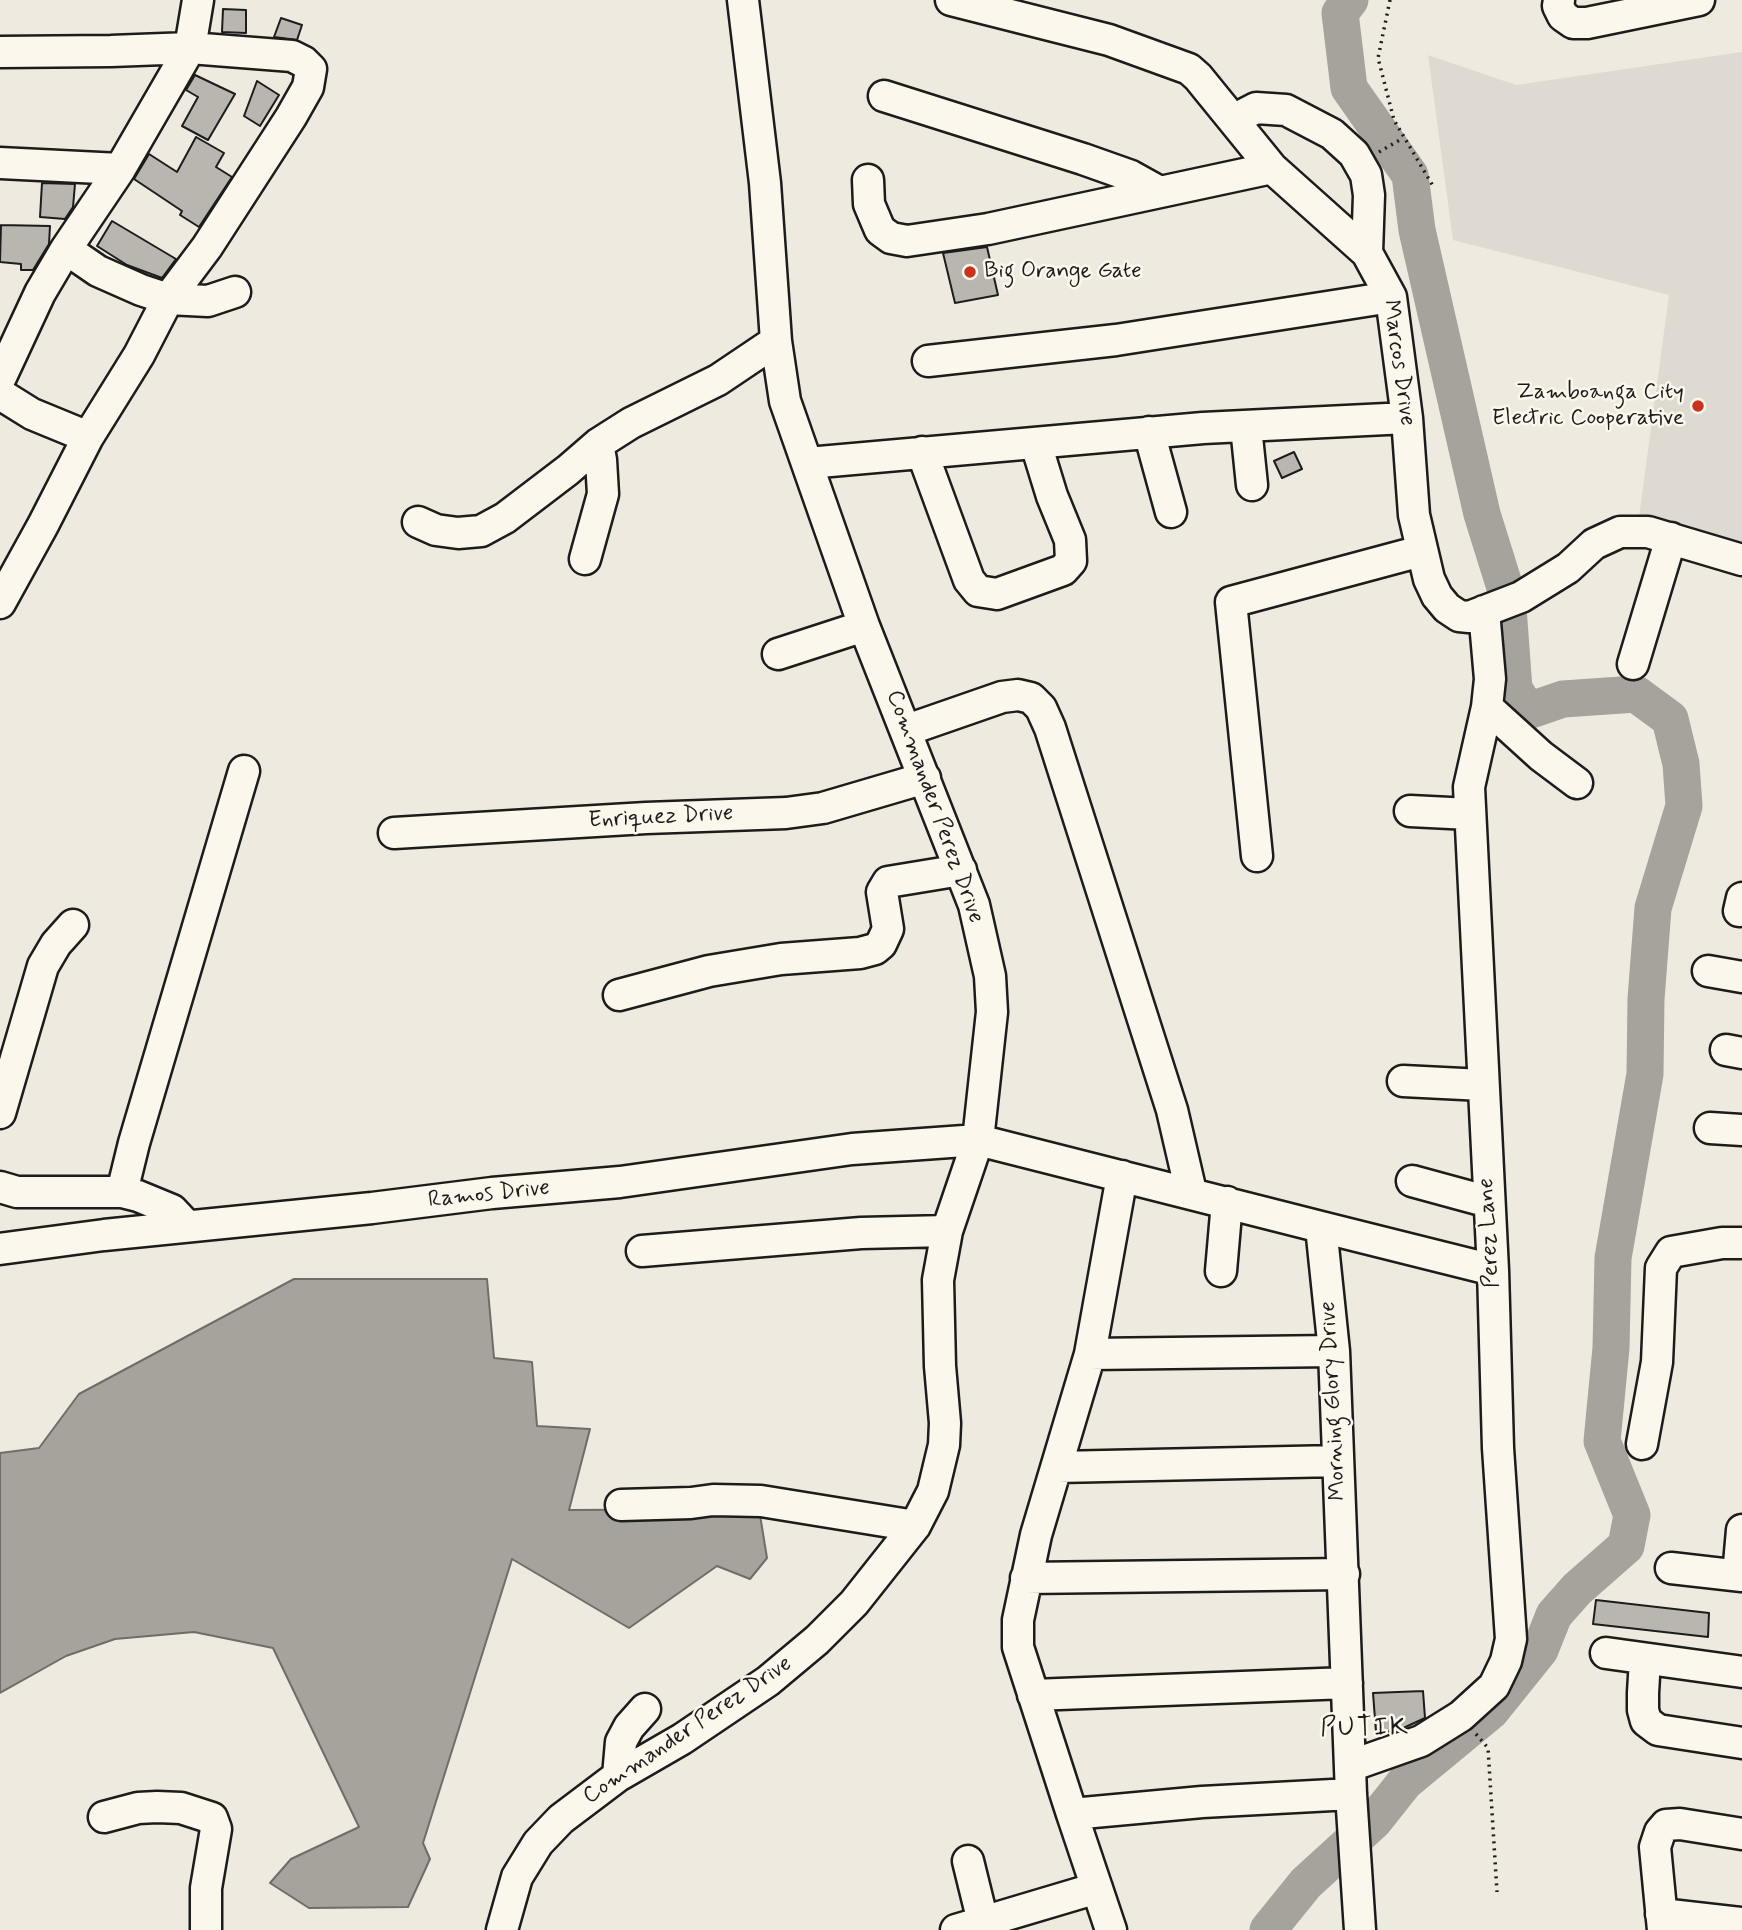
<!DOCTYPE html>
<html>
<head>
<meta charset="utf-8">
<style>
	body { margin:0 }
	canvas { display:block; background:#eeeadf }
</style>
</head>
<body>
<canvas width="1742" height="1930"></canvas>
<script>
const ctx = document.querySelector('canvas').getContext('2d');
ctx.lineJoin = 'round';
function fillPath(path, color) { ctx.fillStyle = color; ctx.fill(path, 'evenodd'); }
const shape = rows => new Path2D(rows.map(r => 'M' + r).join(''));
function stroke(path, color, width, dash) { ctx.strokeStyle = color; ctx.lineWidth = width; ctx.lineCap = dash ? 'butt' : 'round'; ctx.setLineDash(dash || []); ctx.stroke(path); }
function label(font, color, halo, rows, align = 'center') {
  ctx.font = font + ' Mynerve,sans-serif'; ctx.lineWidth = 5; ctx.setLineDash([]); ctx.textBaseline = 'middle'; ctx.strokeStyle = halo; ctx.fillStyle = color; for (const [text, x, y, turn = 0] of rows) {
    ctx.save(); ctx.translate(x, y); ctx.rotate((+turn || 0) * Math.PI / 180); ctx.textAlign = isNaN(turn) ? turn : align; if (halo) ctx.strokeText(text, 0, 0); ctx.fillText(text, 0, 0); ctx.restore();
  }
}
const built = shape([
	[1742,52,1742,546,1639,517,1669,295,1453,240,1428,55,1516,85]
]);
const water = shape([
	[294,1279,487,1279,494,1358,532,1362,537,1426,590,1429,569,1510,759,1509,767,1558,750,1579,717,1566,629,1628,512,1559,423,1843,430,1859,408,1907,309,1908,270,1883,291,1859,359,1827,273,1648,194,1632,115,1639,66,1656,0,1693,0,1453,39,1448,79,1394,294,1279]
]);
const river = shape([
	[1268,1930,1306,1883,1374,1821,1405,1782,1491,1711,1540,1650,1554,1615,1577,1589,1626,1546,1632,1515,1602,1441,1611,1348,1613,1258,1645,1074,1646,999,1653,908,1684,806,1681,764,1670,719,1636,694,1563,699,1528,711,1514,689,1507,594,1482,514,1417,230,1410,175,1349,88,1340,13,1350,0]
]);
const building = shape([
	[223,9,246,10,246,33,222,32,223,9],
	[281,18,302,25,297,40,274,37,281,18],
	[195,75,235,94,208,140,182,126,198,97,186,90,195,75],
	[257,81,279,95,260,126,244,116,257,81],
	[196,137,224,153,216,167,232,177,199,227,180,215,182,211,134,179,149,154,177,172,196,137],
	[42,183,75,184,73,207,65,219,40,217,42,183],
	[112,221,176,259,162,278,127,265,97,246,112,221],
	[1,225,50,226,49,244,33,270,21,270,21,264,0,262,1,225],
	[987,247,998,295,955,303,943,253,987,247],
	[1294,452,1302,469,1282,478,1274,461,1294,452],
	[1596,1600,1709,1613,1708,1637,1593,1624,1596,1600],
	[1423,1691,1425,1718,1397,1731,1376,1732,1373,1693,1423,1691]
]);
const path = shape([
	[1390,0,1378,58,1394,120,1433,186],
	[1379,152,1403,138],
	[1476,1734,1488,1748,1497,1892]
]);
const minor = shape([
	[951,0,1109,40,1189,69,1198,77,1272,168,1367,253,1391,297,1407,418,1414,515,1429,579,1437,596,1447,608,1459,616,1469,617,1521,597,1568,568,1594,544,1620,532,1648,532,1742,560],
	[1559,0,1558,6,1563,16,1573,23,1587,23,1699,0],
	[0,52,111,51,190,48,292,56,304,62,311,69,308,87,291,117,207,247,168,299],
	[884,96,1083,159,1131,176,1158,191],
	[1233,120,1256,108,1286,110,1332,134,1354,154,1366,175,1369,195,1367,253],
	[0,163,120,169],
	[868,180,869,204,880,230,891,238,907,241,988,229,1272,168],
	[168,299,208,301,235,292],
	[928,361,1116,340,1391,297],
	[0,379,40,293,66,249,120,169,190,48,198,0],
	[0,394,32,414,88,437,139,355,168,299,141,290,98,271,66,249],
	[1246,427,1252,485],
	[1149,432,1171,512],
	[922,452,969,580,978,591,997,594,1063,570,1071,561,1070,540,1052,496,1036,444],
	[808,463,1203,428,1407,418],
	[418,522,436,530,458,533,481,531,505,518,568,470,598,444,631,423,718,380,776,341],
	[585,559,603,494,601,460,598,444],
	[0,603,43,525,88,437],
	[778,654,864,626],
	[1633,664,1671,538],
	[1487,707,1541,756,1577,783],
	[907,730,1002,697,1018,695,1031,698,1041,708,1050,728,1172,1110,1191,1192],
	[1410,811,1470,814],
	[394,833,646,818,786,813,823,808,925,778],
	[1257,856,1231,602,1421,551],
	[1739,911,1742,898],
	[1708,971,1742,977],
	[619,995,709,971,781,959,860,953,875,949,881,944,888,929,882,892,888,882,961,870],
	[1726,1050,1742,1053],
	[1403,1081,1483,1085],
	[0,1113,43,966,56,944,73,925],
	[1710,1128,1742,1130],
	[1122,1176,1090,1354,1036,1535,1018,1620,1018,1647,1072,1814,1202,1802,1351,1794],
	[1412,1181,1489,1202],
	[0,1187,17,1192,122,1192,138,1196,172,1210,187,1226],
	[122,1192,134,1143,244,771],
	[1321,1227,1493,1270],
	[0,1249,104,1235,372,1208,492,1193,620,1182,852,1149,978,1140,1321,1227,1334,1351,1351,1794,1360,1930],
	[642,1251,861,1233,947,1231],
	[1221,1271,1227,1202],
	[1090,1354,1334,1351],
	[1642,1444,1657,1362,1661,1268,1671,1252,1722,1243,1742,1243],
	[1058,1467,1337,1461],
	[621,1505,691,1503,713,1500,761,1501,915,1526],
	[1671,1568,1742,1576],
	[1738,1575,1742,1530],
	[1026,1578,1344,1574],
	[1606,1653,1742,1672],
	[1645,1659,1643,1693,1643,1710,1646,1721,1658,1730,1742,1743],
	[1033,1695,1347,1683],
	[1350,1766,1421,1741,1461,1716,1494,1686,1506,1661,1511,1639,1498,1448,1493,1270,1469,787,1487,707,1490,679,1484,611],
	[618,1776,621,1742,629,1727,645,1709],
	[1072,1814,1111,1930],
	[104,1817,138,1808,157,1807,181,1808,212,1818,216,1829,206,1888,206,1930],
	[968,1861,985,1930],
	[1661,1914,1742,1923],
	[502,1930,517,1877,538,1843,561,1819,618,1776,682,1739,768,1681,817,1640,854,1603,915,1526,933,1491,944,1445,945,1423,940,1366,938,1280,947,1231,978,1140,992,1012,990,976,974,905,864,626,785,401,776,341,765,183,743,0],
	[956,1930,1097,1888],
	[1663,1930,1655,1847,1660,1832,1666,1825,1680,1824,1742,1834]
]);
const markers = [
	[970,272,7,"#c8321e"],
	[1698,406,7,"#c8321e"]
];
const poiNames = [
	["Big Orange Gate",984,272],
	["Zamboanga City",1684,393,"right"],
	["Electric Cooperative",1684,419,"right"]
];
const streetNames = [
	["Marcos Drive",1398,363,82],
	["Commander Perez Drive",934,807,70],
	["Enriquez Drive",661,818,-3],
	["Ramos Drive",489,1195,-6],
	["Perez Lane",1490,1233,-93],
	["Morning Glory Drive",1334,1401,-93],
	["Commander Perez Drive",688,1731,-34]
];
const quarterNames = [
	["PUTIK",1365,1730]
];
fillPath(built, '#dedad1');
fillPath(water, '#a6a39d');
stroke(water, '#6f6d69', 2);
stroke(river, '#a6a39d', 37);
fillPath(building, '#b9b6af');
stroke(building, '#1c1c1c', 2);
stroke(minor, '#1c1c1c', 35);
stroke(path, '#1c1c1c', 3.5, [2, 5]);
stroke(minor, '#fbf7ec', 30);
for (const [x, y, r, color] of markers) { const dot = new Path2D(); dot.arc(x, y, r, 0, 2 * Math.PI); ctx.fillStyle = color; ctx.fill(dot); stroke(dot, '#fbf7ec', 2.5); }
label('23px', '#1c1c1c', '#fbf7ec', poiNames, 'left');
label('23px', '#1c1c1c', '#fbf7ec', streetNames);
ctx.letterSpacing = '2px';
label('26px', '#1c1c1c', '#fbf7ec', quarterNames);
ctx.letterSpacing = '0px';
</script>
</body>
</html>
